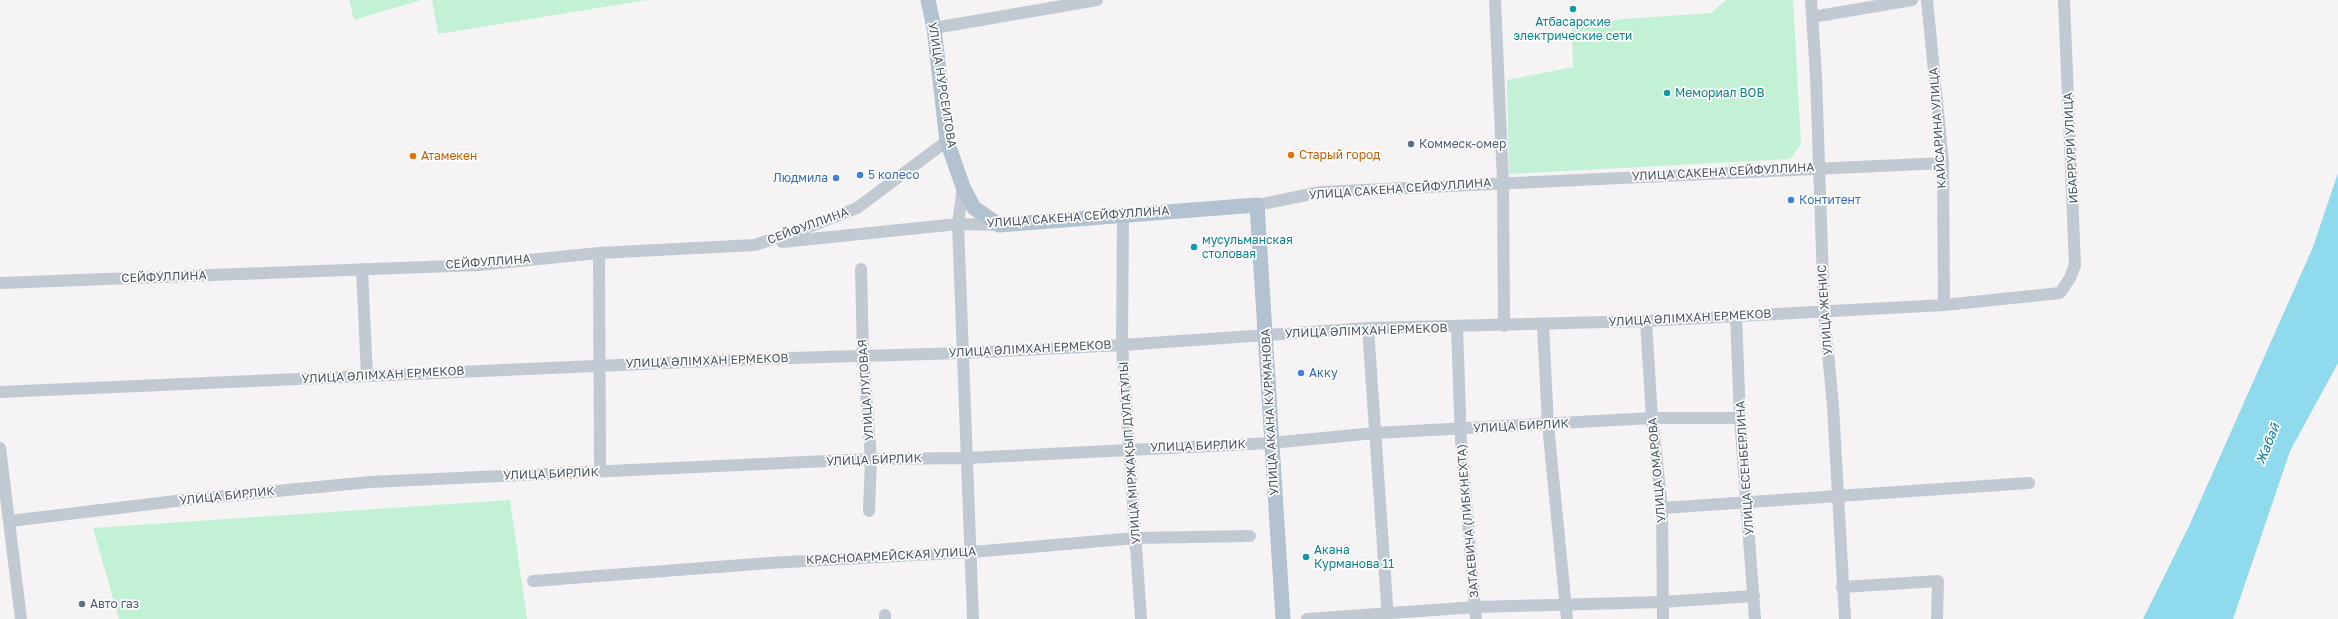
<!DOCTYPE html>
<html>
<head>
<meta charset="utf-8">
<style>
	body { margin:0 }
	canvas { display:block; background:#f5f3f3 }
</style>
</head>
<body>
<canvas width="2338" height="619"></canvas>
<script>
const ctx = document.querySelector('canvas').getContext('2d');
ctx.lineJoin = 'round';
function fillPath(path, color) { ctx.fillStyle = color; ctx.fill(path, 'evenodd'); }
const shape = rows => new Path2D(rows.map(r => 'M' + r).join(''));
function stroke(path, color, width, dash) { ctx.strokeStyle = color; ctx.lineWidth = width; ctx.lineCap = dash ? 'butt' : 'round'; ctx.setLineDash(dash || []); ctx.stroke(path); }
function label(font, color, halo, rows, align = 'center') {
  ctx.font = font + ' "Golos Text",sans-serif'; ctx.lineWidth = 3.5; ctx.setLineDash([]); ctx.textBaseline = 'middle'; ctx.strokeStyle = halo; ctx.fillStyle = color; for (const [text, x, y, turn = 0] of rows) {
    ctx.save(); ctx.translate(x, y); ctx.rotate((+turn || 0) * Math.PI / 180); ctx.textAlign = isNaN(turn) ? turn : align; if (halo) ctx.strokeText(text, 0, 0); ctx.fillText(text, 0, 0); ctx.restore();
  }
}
const green = shape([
	[349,0,421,0,354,20],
	[432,0,647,0,438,34],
	[1726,0,1793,0,1801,144,1790,159,1509,174,1507,80,1573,67,1572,28,1623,19,1711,13],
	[510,500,527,619,119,619,93,528]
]);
const water = shape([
	[2338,173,2338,363,2290,451,2233,619,2143,619,2190,524,2313,247]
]);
const minor = shape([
	[1495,0,1503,182,1504,326],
	[1811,0,1816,75,1824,311,1833,406,1845,619],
	[1927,0,1943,163,1944,305],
	[1812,17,1912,0],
	[934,28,1097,0],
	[963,187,958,224,973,619],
	[1257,205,1321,192,1943,163],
	[1123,214,1122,345,1141,619],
	[782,242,958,224,999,225],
	[599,253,600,472],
	[362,269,367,376],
	[861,269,863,355,871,459,869,511],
	[0,283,479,265,599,253,755,245,811,226,857,208,947,141],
	[1736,316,1740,418,1755,619],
	[1646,321,1652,418,1662,508,1663,619],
	[1543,325,1548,425,1567,619],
	[1457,327,1461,442,1476,619],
	[1368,328,1388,619],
	[0,392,756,359,964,353,1122,345,1368,328,1646,321,1944,305,2060,293,2070,278,2075,265,2064,0],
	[0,448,21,619],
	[1662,508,2029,483],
	[10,521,184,500,370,482,871,459,967,458,1271,443,1375,433,1652,418,1740,418],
	[533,581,769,563,972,552,1136,538,1250,536],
	[1842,587,1938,581,1937,619],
	[885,615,885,619],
	[1307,619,1476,607,1662,602,1754,596]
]);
const major = shape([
	[928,0,934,28,947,141,963,187,974,208,999,225,1257,205,1283,619]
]);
const markers = [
	[1573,9,4,"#0f9aa8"],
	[1667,93,4,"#0f9aa8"],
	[1411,144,4,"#5c6f8a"],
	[1291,155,4,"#e8710a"],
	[413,156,4,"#e8710a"],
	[860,175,4,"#3f7fe0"],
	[836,178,4,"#3f7fe0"],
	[1791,200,4,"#3f7fe0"],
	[1194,247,4,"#0f9aa8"],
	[1301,373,4,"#3f7fe0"],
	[1306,557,4,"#0f9aa8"],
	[82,604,4,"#5c6f8a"]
];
const cultureNames = [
	["Атбасарские",1573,22,"center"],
	["электрические сети",1573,36,"center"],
	["Мемориал ВОВ",1675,93],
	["мусульманская",1202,240],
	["столовая",1202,254],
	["Акана",1314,550],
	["Курманова 11",1314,564]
];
const streetNames = [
	["УЛИЦА НУРСЕИТОВА",942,85,81],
	["КАЙСАРИНА УЛИЦА",1938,128,-94],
	["ИБАРРУРИ УЛИЦА",2071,148,-93],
	["УЛИЦА САКЕНА СЕЙФУЛЛИНА",1723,172,-3],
	["УЛИЦА САКЕНА СЕЙФУЛЛИНА",1400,189,-4],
	["УЛИЦА САКЕНА СЕЙФУЛЛИНА",1078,217,-4],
	["СЕЙФУЛЛИНА",808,226,-20],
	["СЕЙФУЛЛИНА",488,262,-4],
	["СЕЙФУЛЛИНА",164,277,-2],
	["УЛИЦА ЖЕНИС",1825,310,-94],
	["УЛИЦА ӘЛІМХАН ЕРМЕКОВ",1690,318,-3],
	["УЛИЦА ӘЛІМХАН ЕРМЕКОВ",1366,331,-2],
	["УЛИЦА ӘЛІМХАН ЕРМЕКОВ",1030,349,-3],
	["УЛИЦА ӘЛІМХАН ЕРМЕКОВ",707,361,-2],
	["УЛИЦА ӘЛІМХАН ЕРМЕКОВ",383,375,-3],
	["УЛИЦА ЛУГОВАЯ",866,390,-94],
	["УЛИЦА АКАНА КУРМАНОВА",1270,412,-93],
	["УЛИЦА БИРЛИК",1521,426,-3],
	["УЛИЦА БИРЛИК",1198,446,-2],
	["УЛИЦА МІРЖАҚЫП ДУЛАТҰЛЫ",1130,453,-94],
	["УЛИЦА БИРЛИК",874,460,-2],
	["УЛИЦА ЕСЕНБЕРЛИНА",1745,468,-94],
	["УЛИЦА ОМАРОВА",1657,470,-95],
	["УЛИЦА БИРЛИК",551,474,-2],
	["УЛИЦА БИРЛИК",227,496,-6],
	["ЗАТАЕВИЧА (ЛИБКНЕХТА)",1468,521,-95],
	["КРАСНОАРМЕЙСКАЯ УЛИЦА",891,556,-3]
];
const serviceNames = [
	["Коммеск-омер",1419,144],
	["Авто газ",90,604]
];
const foodNames = [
	["Старый город",1299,155],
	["Атамекен",421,156]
];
const shopNames = [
	["5 колесо",868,175],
	["Людмила",828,178,"right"],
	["Контитент",1799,200],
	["Акку",1309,373]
];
const waterNames = [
	["Жабай",2268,444,-68]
];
fillPath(green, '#c3f1d5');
fillPath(water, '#90daee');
stroke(minor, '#c1cad2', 12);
stroke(major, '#b3c2d1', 15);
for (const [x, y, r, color] of markers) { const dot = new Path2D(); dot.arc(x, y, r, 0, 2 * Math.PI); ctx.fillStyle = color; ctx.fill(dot); stroke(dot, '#fff', 1.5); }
label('12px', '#0d838f', '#fff', cultureNames, 'left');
label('12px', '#4a5661', '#fff', streetNames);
label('12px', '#4e5e75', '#fff', serviceNames, 'left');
label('12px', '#c56008', '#fff', foodNames, 'left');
label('12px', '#366cbe', '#fff', shopNames, 'left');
label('italic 13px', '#0c7c9b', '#fff', waterNames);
</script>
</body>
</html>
